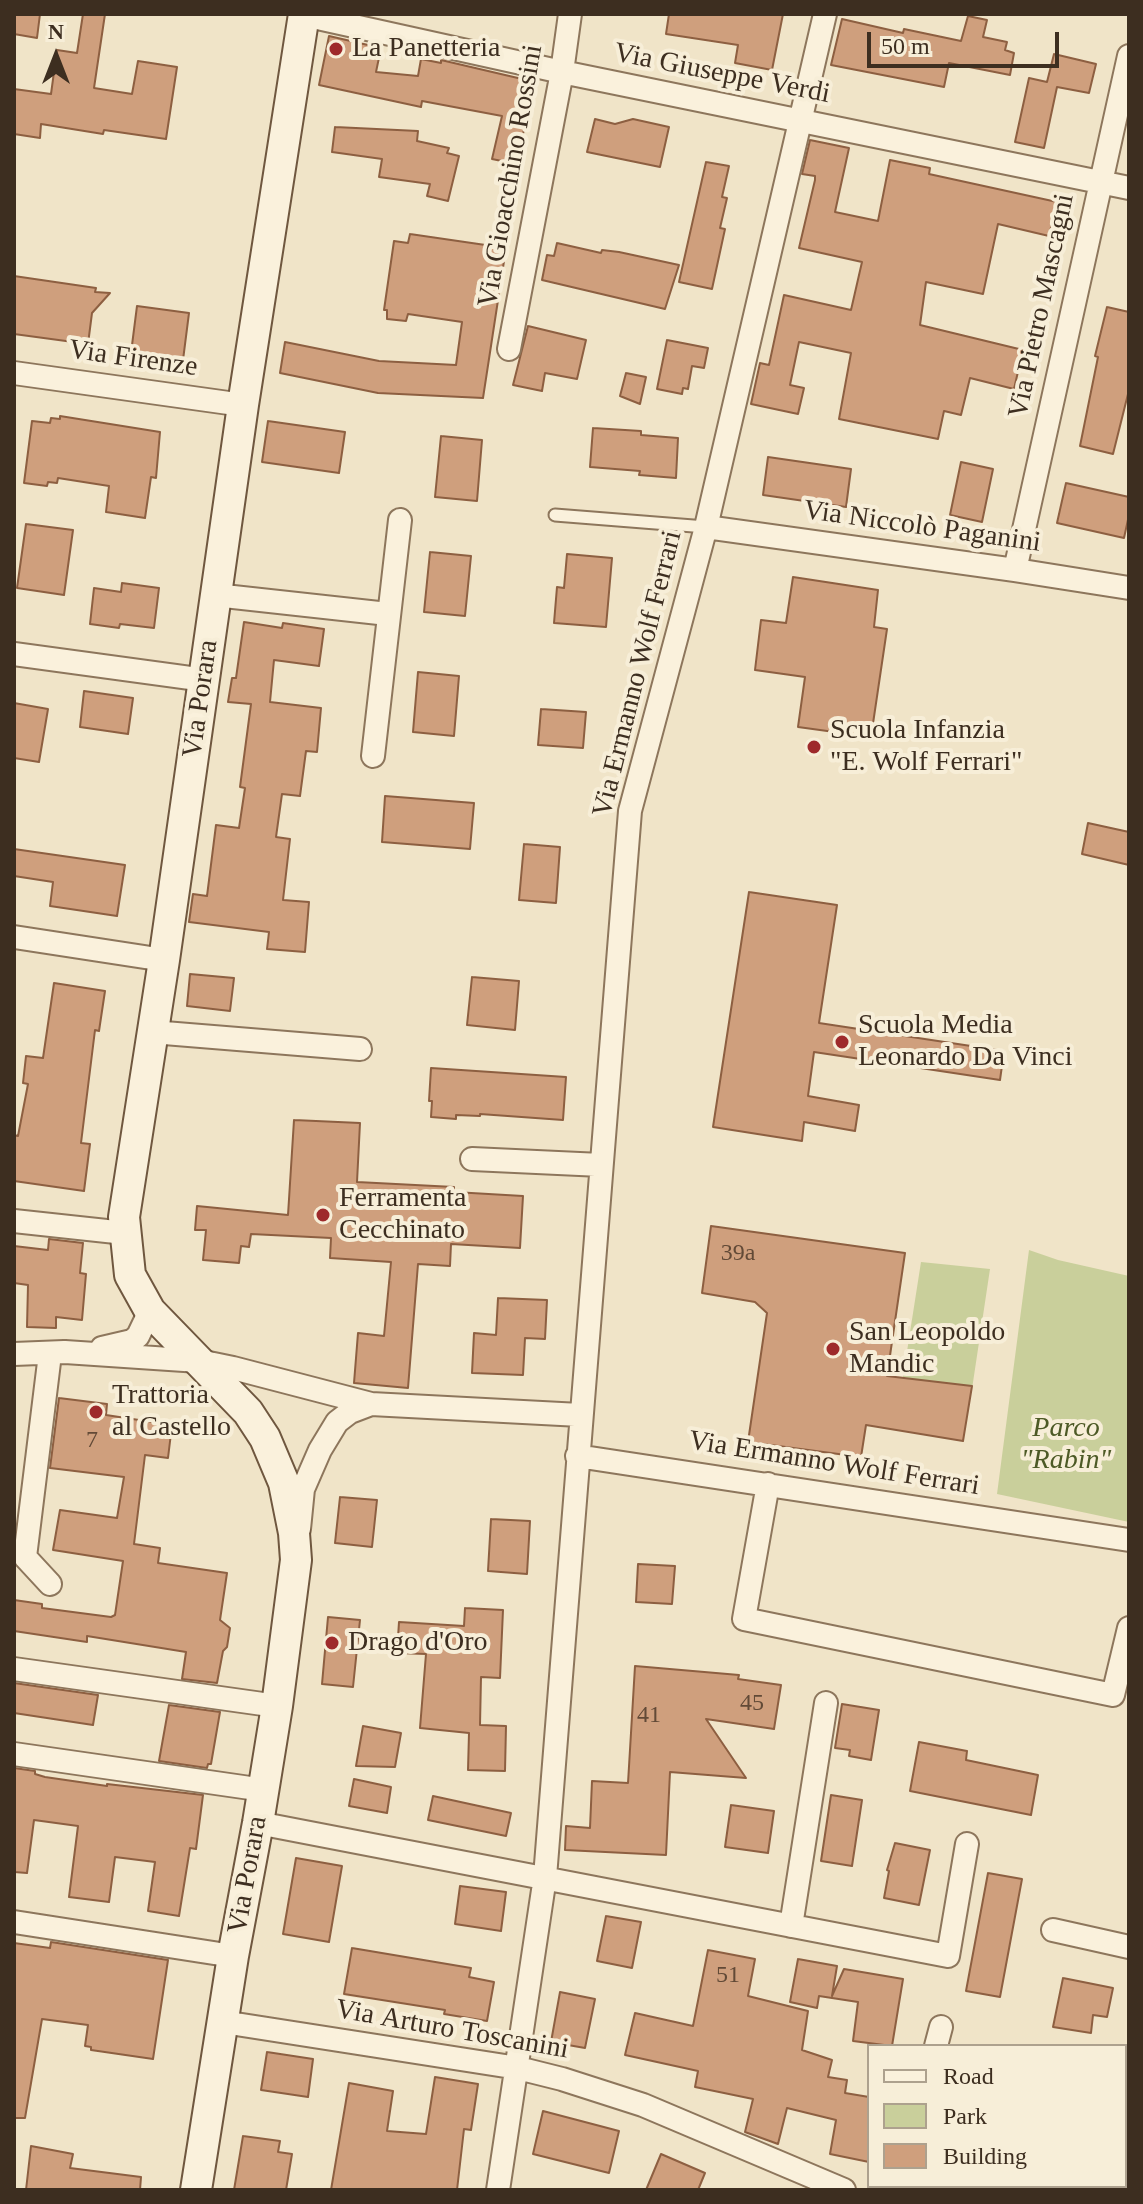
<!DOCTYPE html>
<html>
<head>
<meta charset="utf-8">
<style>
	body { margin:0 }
	#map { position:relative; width:1143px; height:2204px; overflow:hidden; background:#f0e4c8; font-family:Georgia,serif }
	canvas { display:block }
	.frame { position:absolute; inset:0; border:16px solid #3d2e20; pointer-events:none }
	.legend { position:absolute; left:867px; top:2044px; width:260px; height:144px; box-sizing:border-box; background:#f7eed8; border:2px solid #ada18e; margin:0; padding:10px 14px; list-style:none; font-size:24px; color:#3d2e20 }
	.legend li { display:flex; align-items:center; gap:16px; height:40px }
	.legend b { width:40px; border:2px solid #ada18e }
	.north { position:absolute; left:16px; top:16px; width:80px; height:80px; -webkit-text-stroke:6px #f7eed8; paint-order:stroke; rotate:0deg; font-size:22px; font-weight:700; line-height:32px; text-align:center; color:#3d2e20 }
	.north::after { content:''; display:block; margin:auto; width:28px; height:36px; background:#3d2e20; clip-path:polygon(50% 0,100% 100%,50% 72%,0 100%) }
	.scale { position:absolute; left:867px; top:32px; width:192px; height:36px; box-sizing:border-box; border:4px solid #3d2e20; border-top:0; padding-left:10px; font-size:24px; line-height:28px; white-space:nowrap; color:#3d2e20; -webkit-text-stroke:6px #f7eed8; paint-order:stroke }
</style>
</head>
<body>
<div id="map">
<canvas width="1143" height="2204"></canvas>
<div class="frame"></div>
<ul class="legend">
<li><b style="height:10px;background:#faf1dc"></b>Road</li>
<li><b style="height:22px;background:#c9cf9b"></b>Park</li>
<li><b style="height:22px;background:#cf9f7d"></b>Building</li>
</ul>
<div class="north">N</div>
<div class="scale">50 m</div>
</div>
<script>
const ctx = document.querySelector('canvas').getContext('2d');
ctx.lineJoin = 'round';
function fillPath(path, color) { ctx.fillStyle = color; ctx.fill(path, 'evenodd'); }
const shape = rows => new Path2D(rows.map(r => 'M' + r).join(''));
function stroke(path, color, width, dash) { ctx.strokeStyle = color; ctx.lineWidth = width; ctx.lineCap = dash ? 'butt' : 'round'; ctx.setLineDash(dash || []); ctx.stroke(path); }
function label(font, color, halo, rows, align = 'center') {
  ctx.font = font + ' Georgia,serif'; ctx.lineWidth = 8; ctx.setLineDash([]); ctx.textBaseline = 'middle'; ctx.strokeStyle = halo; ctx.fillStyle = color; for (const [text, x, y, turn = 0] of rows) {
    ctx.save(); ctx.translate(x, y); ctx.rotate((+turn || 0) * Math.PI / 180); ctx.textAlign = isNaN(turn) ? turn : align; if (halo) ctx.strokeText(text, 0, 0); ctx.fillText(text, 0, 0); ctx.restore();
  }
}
const green = shape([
	[1029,1250,1058,1260,1129,1276,1129,1522,997,1494],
	[921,1262,990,1269,972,1389,903,1377]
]);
const building = shape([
	[14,14,40,14,37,38,14,34,14,14],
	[83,14,105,14,94,88,132,94,138,61,177,67,166,139,104,130,103,134,41,124,40,138,14,134,14,89,51,94,57,50,77,53,83,14],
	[669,14,783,14,772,70,735,63,738,45,666,34,669,14],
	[968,16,987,20,983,37,1007,42,1005,50,1014,53,1010,75,949,63,944,87,831,65,842,19,903,33,904,29,961,41,968,16],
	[329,36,381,48,376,72,418,76,421,59,441,63,441,60,535,82,516,164,492,159,502,116,422,101,421,107,319,85,329,36],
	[1054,54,1096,64,1089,93,1057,87,1044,148,1015,142,1029,78,1047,82,1054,54],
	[595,119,615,124,633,119,669,127,660,167,587,152,595,119],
	[335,127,418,131,417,141,449,148,447,153,459,156,448,201,427,196,430,184,379,177,382,159,332,152,335,127],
	[810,140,849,148,835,212,878,221,890,160,930,168,929,174,1057,202,1049,236,998,224,983,294,926,282,920,325,1023,350,1014,389,970,378,961,415,944,411,938,439,839,419,851,353,799,342,790,385,804,388,798,414,751,404,760,363,769,365,784,295,851,310,862,262,799,248,815,180,815,176,802,174,810,140],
	[706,162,729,166,722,197,727,198,720,228,725,229,712,289,679,282,706,162],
	[410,234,506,248,483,398,378,393,280,373,285,342,379,361,456,365,462,322,408,314,406,321,387,319,387,310,384,310,394,241,408,243,410,234],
	[557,243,601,253,602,250,619,252,679,265,665,309,542,280,547,255,554,256,557,243],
	[14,276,96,288,95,292,110,293,92,313,88,344,14,334,14,276],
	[137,306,189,313,183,360,131,353,137,306],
	[1107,307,1129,312,1129,390,1113,454,1080,446,1098,357,1095,356,1107,307],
	[528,326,586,340,577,379,545,373,542,391,513,385,528,326],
	[667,340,708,348,704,368,692,366,688,389,683,388,682,394,657,389,667,340],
	[626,373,646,377,640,404,620,396,626,373],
	[60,416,160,432,156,478,151,477,145,518,106,512,109,486,58,478,57,483,48,482,47,486,24,483,32,421,50,423,51,418,60,419,60,416],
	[268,421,345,432,339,473,262,462,268,421],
	[593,428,641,431,641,435,678,438,676,478,639,475,640,471,590,467,593,428],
	[441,436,482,440,477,501,435,497,441,436],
	[768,457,851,469,846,507,763,495,768,457],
	[961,462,993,469,982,522,950,515,961,462],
	[1066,483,1129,497,1129,515,1124,538,1057,523,1066,483],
	[26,524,73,530,64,595,17,588,26,524],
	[430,552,471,556,465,616,424,612,430,552],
	[567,554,612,558,606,627,554,623,557,587,564,588,567,554],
	[793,577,878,590,874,627,887,629,871,737,798,727,805,677,755,670,761,620,786,623,793,577],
	[122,583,159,588,154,628,120,624,119,628,90,624,94,588,121,592,122,583],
	[244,622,282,628,283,623,324,629,319,666,274,660,270,702,321,708,317,752,306,751,300,796,282,794,276,837,290,839,283,900,309,902,305,952,267,949,269,932,189,922,193,894,207,896,216,825,239,828,245,788,240,787,251,704,228,702,232,678,236,678,244,622],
	[418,672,459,676,454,736,413,732,418,672],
	[84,691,133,698,128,734,80,727,84,691],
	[14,703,48,709,39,762,14,758,14,703],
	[541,709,586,712,583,748,538,745,541,709],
	[385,796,474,803,470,849,382,842,385,796],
	[1088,823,1129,832,1129,865,1082,854,1088,823],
	[524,844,560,847,556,903,519,900,524,844],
	[14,849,125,865,117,916,50,906,53,882,14,876,14,849],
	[749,892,837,905,819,1023,1004,1051,1000,1080,814,1052,808,1096,859,1105,855,1131,804,1122,802,1141,713,1127,749,892],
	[190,974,234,978,230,1011,187,1006,190,974],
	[472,977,519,981,515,1030,467,1025,472,977],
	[54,983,105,991,99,1031,95,1030,81,1143,90,1144,84,1191,14,1181,14,1135,18,1136,28,1084,23,1083,26,1056,43,1058,54,983],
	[431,1068,566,1077,563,1120,480,1114,480,1116,456,1115,456,1119,431,1117,432,1101,429,1101,431,1068],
	[294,1120,360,1123,357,1182,454,1187,454,1192,523,1196,520,1248,451,1244,450,1266,418,1264,408,1388,354,1383,358,1333,384,1336,391,1262,330,1258,331,1238,251,1234,249,1247,241,1246,239,1263,203,1260,206,1230,195,1230,197,1206,288,1215,294,1120],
	[711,1226,905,1253,887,1376,972,1386,963,1441,866,1425,861,1457,748,1442,767,1313,755,1302,702,1293,711,1226],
	[49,1239,83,1243,80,1273,86,1274,82,1320,56,1317,56,1328,27,1327,28,1285,14,1283,14,1246,48,1250,49,1239],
	[498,1298,547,1300,545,1339,525,1338,523,1375,472,1373,474,1333,496,1335,498,1298],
	[59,1398,107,1404,106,1415,172,1425,168,1458,145,1455,134,1544,160,1548,158,1563,227,1573,220,1620,230,1628,227,1647,223,1651,217,1683,182,1679,186,1652,87,1636,87,1642,14,1631,14,1600,42,1604,42,1608,111,1617,115,1615,123,1561,53,1550,60,1510,117,1518,124,1477,50,1468,59,1398],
	[340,1497,377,1500,372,1547,335,1543,340,1497],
	[491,1519,530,1521,527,1574,488,1571,491,1519],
	[638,1564,675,1566,672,1604,636,1602,638,1564],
	[465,1608,503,1610,500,1678,481,1677,480,1725,506,1726,505,1771,468,1770,469,1733,420,1728,426,1654,397,1653,399,1622,464,1626,465,1608],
	[328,1617,360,1620,353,1687,322,1684,328,1617],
	[635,1666,739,1675,738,1679,781,1685,774,1729,706,1719,746,1778,670,1772,666,1855,565,1850,566,1826,590,1828,592,1781,628,1783,635,1666],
	[14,1683,98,1695,93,1725,14,1713,14,1683],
	[842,1704,879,1710,871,1760,849,1756,850,1750,835,1748,842,1704],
	[169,1705,220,1712,211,1764,208,1764,207,1768,159,1761,169,1705],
	[363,1726,401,1733,395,1767,356,1766,363,1726],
	[919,1742,967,1751,966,1760,1038,1775,1031,1815,910,1791,919,1742],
	[14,1768,35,1771,35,1774,45,1777,107,1786,107,1784,203,1795,196,1849,190,1848,179,1916,148,1911,155,1862,115,1857,109,1902,69,1897,78,1826,34,1820,27,1873,14,1872,14,1768],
	[354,1779,391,1787,387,1813,349,1806,354,1779],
	[831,1795,862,1800,852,1866,821,1861,831,1795],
	[433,1796,511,1813,506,1836,428,1820,433,1796],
	[731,1805,774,1811,768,1853,725,1847,731,1805],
	[895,1843,930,1850,919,1905,884,1898,889,1871,887,1870,895,1843],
	[296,1858,342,1866,329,1942,283,1934,296,1858],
	[988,1873,1022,1879,1000,1997,966,1991,988,1873],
	[460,1886,506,1892,501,1931,455,1924,460,1886],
	[606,1916,641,1922,632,1968,597,1961,606,1916],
	[51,1942,168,1960,153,2059,91,2050,91,2047,85,2046,88,2025,42,2019,25,2118,14,2118,14,1943,50,1948,51,1942],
	[352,1948,471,1968,469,1977,494,1982,487,2021,444,2014,445,2010,344,1994,352,1948],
	[708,1950,755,1959,748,1996,808,2011,802,2050,832,2060,828,2077,847,2080,845,2093,869,2097,869,2162,830,2154,836,2120,787,2108,778,2144,745,2132,753,2099,695,2087,698,2071,625,2055,635,2013,693,2026,708,1950],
	[798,1959,837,1966,832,1996,844,1969,903,1979,892,2046,853,2041,858,2002,819,1996,817,2008,790,2002,798,1959],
	[1063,1978,1113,1988,1107,2017,1093,2015,1091,2033,1053,2027,1063,1978],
	[560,1992,595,1999,585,2048,551,2042,560,1992],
	[267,2052,313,2059,308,2097,261,2090,267,2052],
	[435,2077,478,2084,471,2130,464,2129,457,2190,331,2190,349,2083,393,2091,387,2131,426,2134,435,2077],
	[543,2111,619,2131,609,2173,533,2154,543,2111],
	[243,2136,280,2141,278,2152,292,2154,286,2190,234,2190,243,2136],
	[31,2146,73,2154,70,2168,141,2177,140,2190,26,2190,31,2146],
	[661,2154,705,2173,698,2190,646,2190,661,2154]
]);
const lane = shape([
	[555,515,706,527]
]);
const street = shape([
	[304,15,562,72,1129,188],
	[509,349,562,72,570,14],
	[14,373,243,405],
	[706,527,1015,570,1129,588],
	[1015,570,1129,56],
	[215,595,388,614],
	[14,654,205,680],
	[373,756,400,520],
	[14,937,164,960],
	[152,1032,360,1049],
	[472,1159,601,1165],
	[14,1221,125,1233],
	[102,1348,132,1341,138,1336,150,1311],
	[65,1352,199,1361,233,1368,371,1404,580,1415],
	[14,1354,64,1352],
	[577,1456,1129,1540],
	[768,1484,744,1619,1113,1695,1129,1628],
	[299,1529,303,1489,320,1450,337,1422,350,1412,371,1404],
	[50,1584,25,1557,50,1354],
	[14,1669,277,1706],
	[14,1754,264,1790],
	[258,1823,948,1956,967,1844],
	[14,1922,233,1956],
	[791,1926,826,1703],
	[1053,1930,1129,1947],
	[223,2022,518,2068,562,2079,643,2105,844,2190],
	[936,2046,941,2027],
	[498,2190,545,1877,630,811,706,527,825,14],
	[904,2190,905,2186],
	[1104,2190,1105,2186]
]);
const secondary = shape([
	[196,2190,233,1956,258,1823,277,1706,296,1560,294,1533,284,1483,265,1438,248,1412,150,1311,130,1275,124,1217,164,960,243,405,304,14]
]);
const markers = [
	[336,49,8,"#9e2a2b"],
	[814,747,8,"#9e2a2b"],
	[842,1042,8,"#9e2a2b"],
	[323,1215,8,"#9e2a2b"],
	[833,1349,8,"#9e2a2b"],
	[96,1412,8,"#9e2a2b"],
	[332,1643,8,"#9e2a2b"]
];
const numberNames = [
	["39a",738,1254],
	["7",92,1441],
	["45",752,1704],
	["41",649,1716],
	["51",728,1976]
];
const poiNames = [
	["La Panetteria",352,49],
	["Scuola Infanzia",830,731],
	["\"E. Wolf Ferrari\"",830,763],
	["Scuola Media",858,1026],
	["Leonardo Da Vinci",858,1058],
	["Ferramenta",339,1199],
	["Cecchinato",339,1231],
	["San Leopoldo",849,1333],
	["Mandic",849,1365],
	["Trattoria",112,1396],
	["al Castello",112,1428],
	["Drago d'Oro",348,1643]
];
const streetNames = [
	["Via Giuseppe Verdi",722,74,11],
	["Via Gioacchino Rossini",511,176,-80],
	["Via Pietro Mascagni",1042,306,-78],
	["Via Firenze",133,359,8],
	["Via Niccolò Paganini",922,527,8],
	["Via Ermanno Wolf Ferrari",638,674,-76],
	["Via Porara",201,699,-82],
	["Via Ermanno Wolf Ferrari",834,1464,9],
	["Via Porara",248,1875,-80],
	["Via Arturo Toscanini",452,2030,10]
];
const parkNames = [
	["Parco",1066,1429],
	["\"Rabin\"",1066,1461]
];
fillPath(green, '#c9cf9b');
fillPath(building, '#cf9f7d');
stroke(building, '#8d5f41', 2);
stroke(lane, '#8d765c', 15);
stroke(street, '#8d765c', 26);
stroke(secondary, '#6f573f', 34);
stroke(lane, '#faf1dc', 11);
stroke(street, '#faf1dc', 22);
stroke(secondary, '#faf1dc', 30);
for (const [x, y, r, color] of markers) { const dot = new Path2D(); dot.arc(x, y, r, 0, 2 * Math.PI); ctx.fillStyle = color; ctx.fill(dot); stroke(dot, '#f7eed8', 3); }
label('24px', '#624a37', null, numberNames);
label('28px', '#3d2e20', '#f7eed8', poiNames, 'left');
label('28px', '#3d2e20', '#f7eed8', streetNames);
label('italic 28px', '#4d5a26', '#f7eed8', parkNames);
</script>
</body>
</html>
